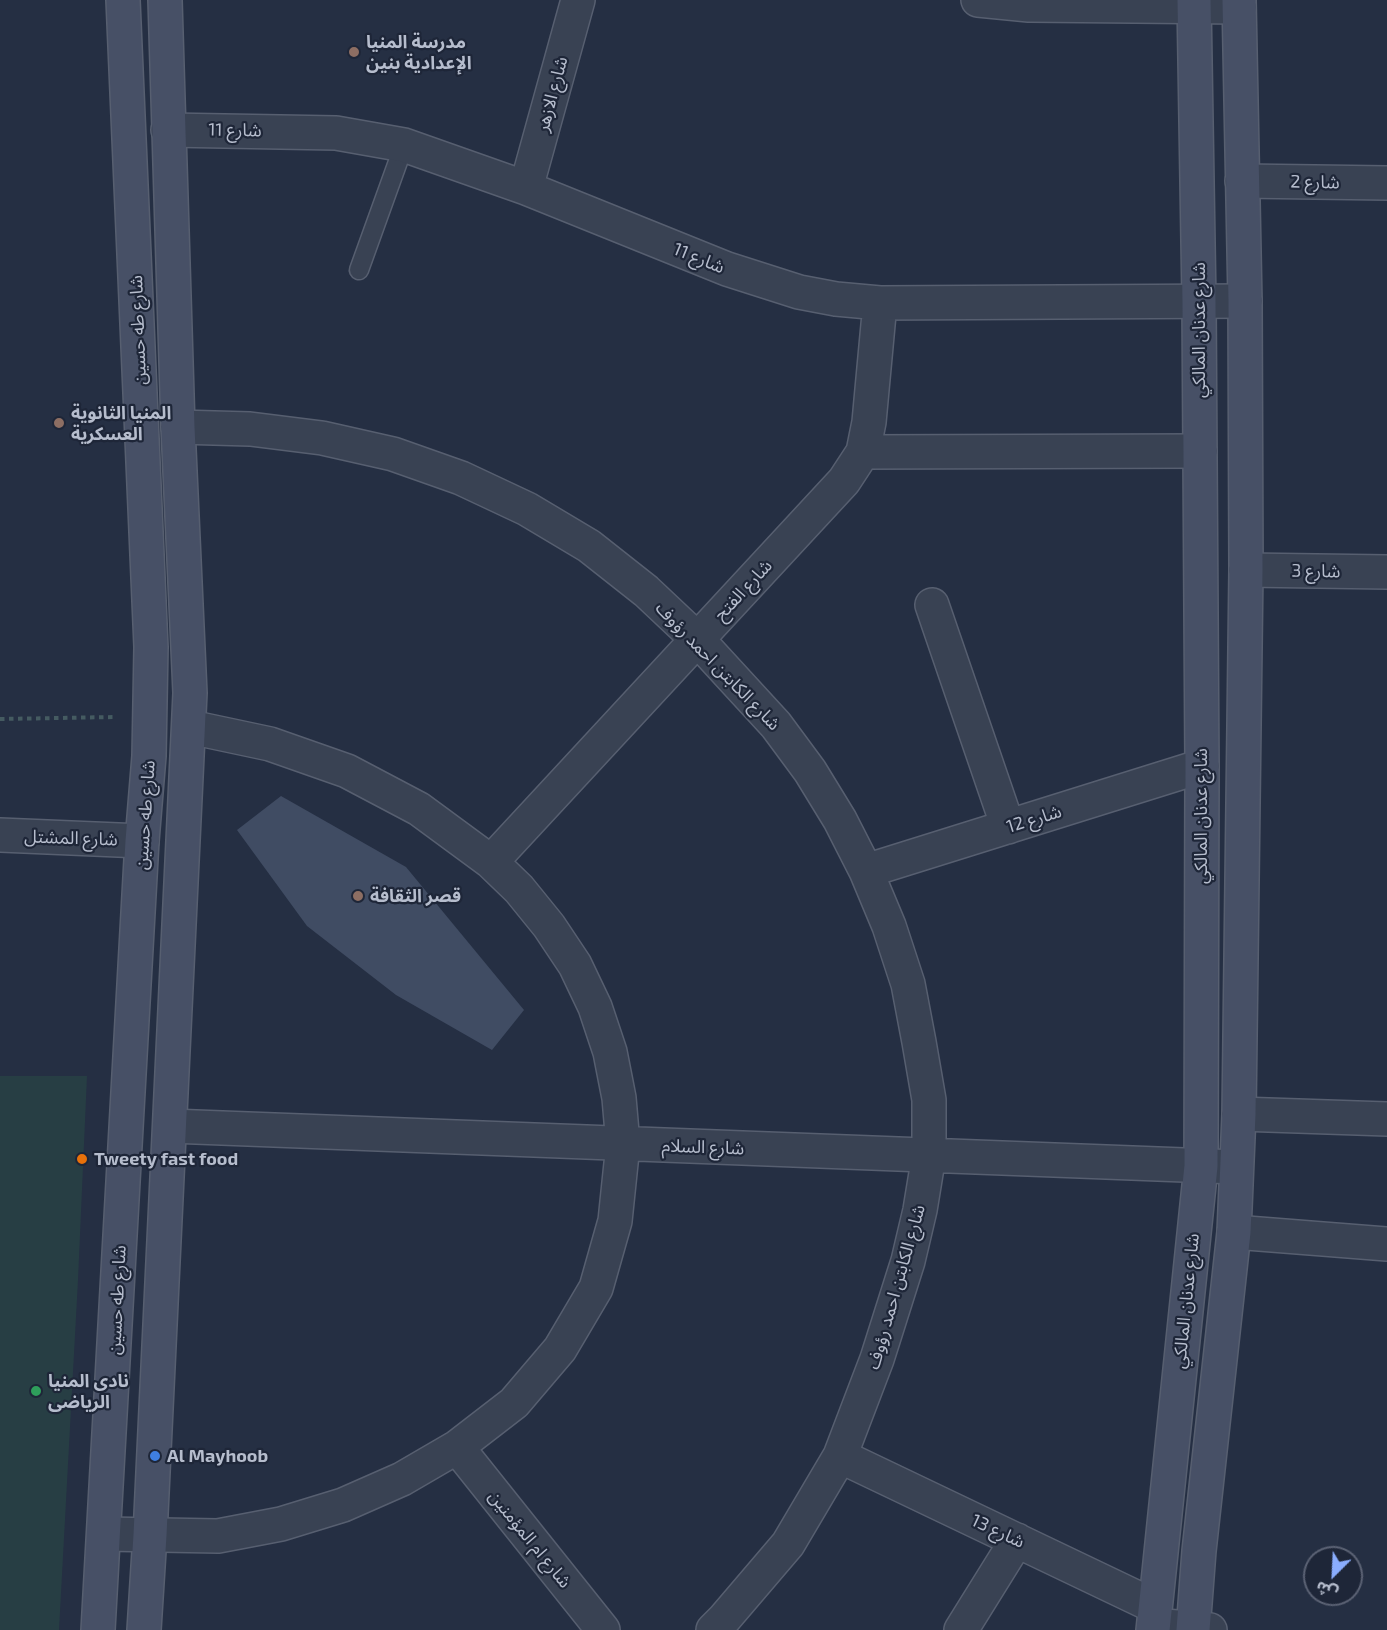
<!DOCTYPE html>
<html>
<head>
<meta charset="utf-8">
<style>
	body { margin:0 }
	#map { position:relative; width:1387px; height:1630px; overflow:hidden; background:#252f43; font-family:"Exo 2","Noto Sans Arabic",sans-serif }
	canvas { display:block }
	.north { position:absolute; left:1303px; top:1546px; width:60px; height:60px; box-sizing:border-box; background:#1e2638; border:2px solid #5b6274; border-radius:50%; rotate:204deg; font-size:16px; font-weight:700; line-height:24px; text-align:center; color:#b6bdcd }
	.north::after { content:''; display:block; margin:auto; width:21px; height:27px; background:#8aadfe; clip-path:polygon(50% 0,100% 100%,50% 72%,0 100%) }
</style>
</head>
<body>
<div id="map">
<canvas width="1387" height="1630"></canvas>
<div class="north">ش</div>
</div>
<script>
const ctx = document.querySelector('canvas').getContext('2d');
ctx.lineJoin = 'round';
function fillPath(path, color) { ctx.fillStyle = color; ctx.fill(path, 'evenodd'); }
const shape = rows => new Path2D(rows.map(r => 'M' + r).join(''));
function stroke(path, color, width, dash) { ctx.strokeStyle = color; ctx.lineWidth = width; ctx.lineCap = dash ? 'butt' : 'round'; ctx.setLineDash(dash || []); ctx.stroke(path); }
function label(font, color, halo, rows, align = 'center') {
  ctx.font = font + ' "Exo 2","Noto Sans Arabic",sans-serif'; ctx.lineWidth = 4.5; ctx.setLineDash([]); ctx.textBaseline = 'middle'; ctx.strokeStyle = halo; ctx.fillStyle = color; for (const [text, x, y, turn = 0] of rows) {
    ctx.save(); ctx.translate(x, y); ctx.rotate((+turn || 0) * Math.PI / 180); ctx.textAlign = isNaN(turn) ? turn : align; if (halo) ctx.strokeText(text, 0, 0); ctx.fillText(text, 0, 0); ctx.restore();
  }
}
const green = shape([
	[0,1076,87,1076,78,1280,59,1630,0,1630]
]);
const building = shape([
	[281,796,406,867,524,1010,492,1050,396,995,307,926,237,830]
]);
const path = shape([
	[0,719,116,717]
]);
const service = shape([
	[359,270,404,145]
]);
const minor = shape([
	[978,0,1029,5,1239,7],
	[168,130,336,133,404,145,526,188,727,269,799,292,836,299,880,303,1245,301],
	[1242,181,1387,183],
	[526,188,578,0],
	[178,427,250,429,322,438,393,454,461,478,527,509,589,546,646,591,697,639,776,725,810,771,840,820,866,871,889,926,908,984,919,1042,929,1100,929,1155,920,1210,908,1261,877,1359,840,1456,788,1544,724,1619,713,1630],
	[863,452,1200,451],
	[1246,570,1387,572],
	[932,605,1008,827],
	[0,835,142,841],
	[491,862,844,481,863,452,869,422,880,303],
	[866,871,1202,766],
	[1239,1114,1387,1119],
	[170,1126,1236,1167],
	[1234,1232,1387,1244],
	[457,1447,603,1630],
	[840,1456,1154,1606],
	[104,1534,218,1536,281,1524,343,1505,402,1479,457,1447,514,1403,560,1349,596,1288,615,1221,623,1144,619,1098,610,1052,595,1007,575,965,549,926,519,889,491,862,419,809,347,771,270,744,190,727],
	[1154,1625,1210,1630],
	[961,1630,1017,1540]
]);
const secondary = shape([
	[98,1630,142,841,149,756,151,647,123,0],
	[144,1630,150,1535,190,693,178,427,165,0],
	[1153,1630,1201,1166,1202,766,1199,302,1194,0],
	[1193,1630,1199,1551,1234,1232,1239,1114,1246,570,1245,301,1239,0]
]);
const markers = [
	[354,52,6,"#8d6e63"],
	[59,423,6,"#8d6e63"],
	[358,896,6,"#8d6e63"],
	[82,1159,6,"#e8710a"],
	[36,1391,6,"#2e9e5b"],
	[155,1456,6,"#3f7fe0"]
];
const poiNames = [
	["مدرسة المنيا",366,42],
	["الإعدادية بنين",366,63],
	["المنيا الثانوية",71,413],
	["العسكرية",71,434],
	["قصر الثقافة",370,896],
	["Tweety fast food",94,1159],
	["نادى المنيا",48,1381],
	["الرياضى",48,1402],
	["Al Mayhoob",167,1456]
];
const streetNames = [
	["شارع الازهر",552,94,-75],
	["شارع 11",235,130,1],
	["شارع 2",1315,182,1],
	["شارع 11",699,258,22],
	["شارع طه حسين",138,330,-92],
	["شارع عدنان المالكي",1199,330,-90],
	["شارع 3",1316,571,1],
	["شارع الفتح",743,590,-47],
	["شارع الكابتن احمد رؤوف",718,666,46],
	["شارع طه حسين",145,815,-86],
	["شارع عدنان المالكي",1201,816,-90],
	["شارع 12",1034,819,-17],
	["شارع المشتل",71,838,2],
	["شارع السلام",703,1147,2],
	["شارع الكابتن احمد رؤوف",896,1287,-74],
	["شارع طه حسين",117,1300,-87],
	["شارع عدنان المالكي",1186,1301,-84],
	["شارع 13",998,1531,25],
	["شارع ام المؤمنين",530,1539,51]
];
fillPath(green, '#273e44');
fillPath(building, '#404c63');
stroke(service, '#575f70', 21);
stroke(minor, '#575f70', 36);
stroke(secondary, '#575f70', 36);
stroke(path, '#455b61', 4, [4.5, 4.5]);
stroke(service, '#394253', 18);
stroke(minor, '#394253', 33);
stroke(secondary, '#475066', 33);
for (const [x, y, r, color] of markers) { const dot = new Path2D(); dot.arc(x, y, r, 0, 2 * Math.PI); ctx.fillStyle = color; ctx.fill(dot); stroke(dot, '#1e2638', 2); }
label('bold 18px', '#b6bdcd', '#1e2638', poiNames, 'left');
label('18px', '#b6bdcd', '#1e2638', streetNames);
</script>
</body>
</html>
